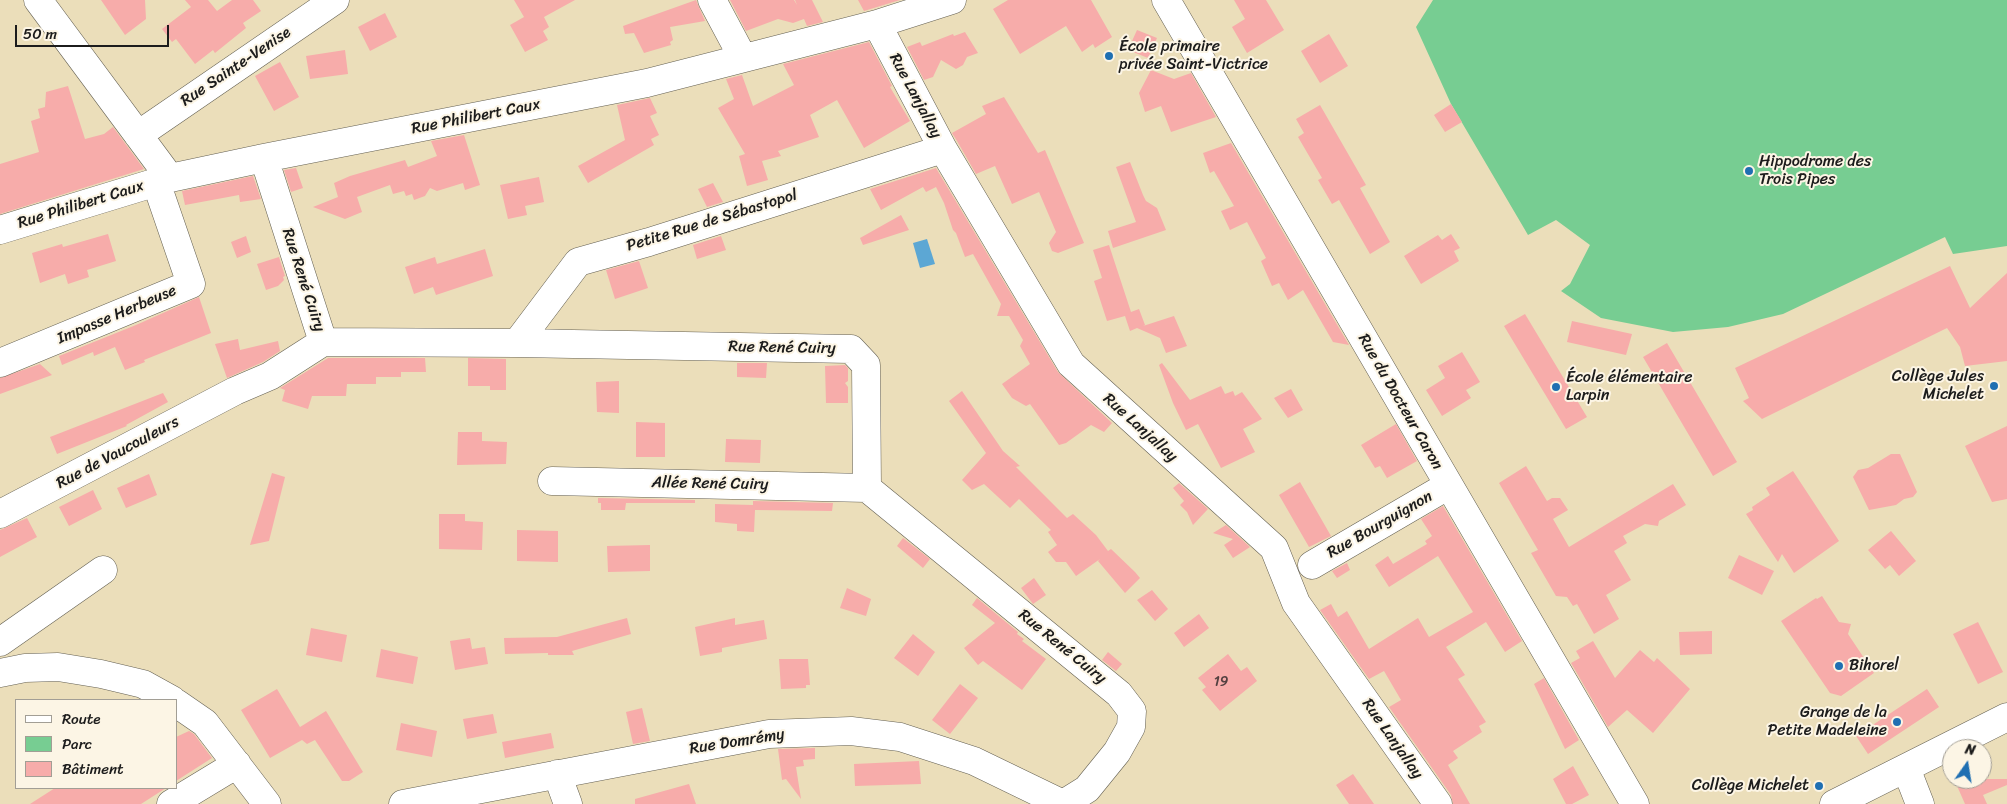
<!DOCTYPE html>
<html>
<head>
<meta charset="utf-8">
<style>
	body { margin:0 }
	#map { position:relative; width:2007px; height:804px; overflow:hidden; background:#ebdeba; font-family:Sriracha,sans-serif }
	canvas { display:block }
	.legend { position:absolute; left:15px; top:699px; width:162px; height:90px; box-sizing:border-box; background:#fcf5e5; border:1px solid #a29e95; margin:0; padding:6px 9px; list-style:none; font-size:15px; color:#1c1c1c }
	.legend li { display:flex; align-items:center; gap:10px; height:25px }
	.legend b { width:25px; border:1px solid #a29e95 }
	.north { position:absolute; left:1942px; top:739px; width:50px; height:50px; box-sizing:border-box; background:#fcf5e5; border:1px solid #a29e95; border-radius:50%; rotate:13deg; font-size:14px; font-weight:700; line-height:20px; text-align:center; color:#1c1c1c }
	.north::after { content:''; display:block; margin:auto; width:18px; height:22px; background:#1f6fb2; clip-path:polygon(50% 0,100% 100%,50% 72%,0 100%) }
	.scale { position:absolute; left:15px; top:25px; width:154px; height:22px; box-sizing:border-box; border:2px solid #1c1c1c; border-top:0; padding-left:6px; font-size:15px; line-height:18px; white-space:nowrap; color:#1c1c1c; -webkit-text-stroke:4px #fcf5e5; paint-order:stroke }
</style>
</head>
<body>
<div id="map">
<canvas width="2007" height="804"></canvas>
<ul class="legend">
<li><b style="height:6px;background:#fff"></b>Route</li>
<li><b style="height:14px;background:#77cd92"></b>Parc</li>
<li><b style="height:14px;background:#f7acaa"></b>Bâtiment</li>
</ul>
<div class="north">N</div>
<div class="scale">50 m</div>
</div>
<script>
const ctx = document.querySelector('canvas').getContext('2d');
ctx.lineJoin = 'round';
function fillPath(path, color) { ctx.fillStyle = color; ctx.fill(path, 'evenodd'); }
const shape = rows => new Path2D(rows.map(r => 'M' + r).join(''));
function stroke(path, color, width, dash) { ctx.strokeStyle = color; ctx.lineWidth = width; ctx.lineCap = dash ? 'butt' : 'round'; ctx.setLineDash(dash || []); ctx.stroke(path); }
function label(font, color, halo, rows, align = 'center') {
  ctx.font = font + ' Sriracha,sans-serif'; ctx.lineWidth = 4; ctx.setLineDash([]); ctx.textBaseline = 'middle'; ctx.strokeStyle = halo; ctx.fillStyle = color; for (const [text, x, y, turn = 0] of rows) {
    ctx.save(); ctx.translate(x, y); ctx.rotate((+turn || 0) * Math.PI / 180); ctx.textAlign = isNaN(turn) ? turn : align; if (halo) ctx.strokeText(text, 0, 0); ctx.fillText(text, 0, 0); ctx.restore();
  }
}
const green = shape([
	[1433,0,2007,0,2007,246,1953,254,1945,237,1783,314,1728,327,1673,332,1601,318,1561,291,1570,284,1590,245,1556,220,1528,235,1451,104,1416,27]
]);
const water = shape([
	[927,239,935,264,920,268,913,243]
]);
const building = shape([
	[101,0,145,0,146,19,125,35],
	[185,0,208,0,217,11,232,0,253,0,261,11,243,23,246,28,215,53,213,50,195,64,176,39,172,42,162,29,191,7],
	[514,0,575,0,544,17,549,27,543,31,548,40,525,52,510,25,524,17],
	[696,0,705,21,670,27,673,40,670,42,671,45,644,53,634,33,625,34,623,26],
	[730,0,794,0,797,5,795,0,812,0,823,22,807,26,804,19,793,23,778,19,746,31],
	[858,0,900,0,864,11],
	[1008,0,1091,0,1112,37,1095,48,1093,44,1082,52,1066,26,1020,54,993,9],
	[1234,0,1266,0,1284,30,1247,53,1232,27,1245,19],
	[385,13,397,37,370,51,358,27],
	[1137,30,1157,38,1148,58,1128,50],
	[965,32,978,53,967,57,963,65,956,69,941,60,933,77,924,80,907,47,920,42,922,46,953,34,954,36],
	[1329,34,1348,66,1320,83,1301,51],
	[869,42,892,86,890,87,910,121,864,148,837,100,810,115,819,137,778,151,781,156,762,161,768,180,747,186,739,156,745,154,718,108,734,99,726,79,742,75,753,106,794,85,783,64],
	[345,50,348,74,310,79,306,56],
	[280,62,299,97,274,111,255,76],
	[1151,70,1174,79,1191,73,1216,117,1171,132,1161,106,1145,112,1139,93],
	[68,86,85,139,104,134,113,127,144,169,0,214,0,164,39,152,31,121,40,118,38,109,45,107,46,92],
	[1004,97,1038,153,1045,150,1084,243,1058,253,1052,251,1049,243,1056,232,1039,192,1012,204,995,166,976,174,957,141,952,133,986,114,982,106],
	[650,98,657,113,650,116,659,135,651,139,654,145,588,183,578,166,625,140,617,105],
	[1451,104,1462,122,1445,132,1434,115],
	[1320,105,1366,185,1360,188,1390,242,1370,254,1339,200,1332,204,1318,180,1322,178,1298,137,1304,133,1296,119],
	[464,135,480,185,465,190,463,183,437,191,430,188,425,196,414,200,412,194,406,196,404,191,393,194,390,185,357,197,362,212,345,219,313,207,338,197,334,183,350,176,405,160,408,167,437,156,431,141],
	[1231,143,1349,345,1333,342,1303,290,1288,300,1279,283,1272,286,1261,261,1266,258,1247,222,1230,230,1221,211,1234,206,1214,171,1210,173,1203,153],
	[1130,162,1143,195,1146,201,1157,208,1166,230,1113,248,1108,231,1136,222,1116,167],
	[296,168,303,188,291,192,284,170],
	[936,168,1058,372,1112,423,1104,432,1091,425,1066,443,1059,445,1030,404,1026,406,1012,398,1002,384,1030,364,1020,346,1023,340,1009,316,997,316,1001,304,973,254,965,257,956,233,953,230,944,203,936,187,926,192,923,187,881,210,870,189],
	[253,176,261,199,240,202,239,195,185,205,182,191],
	[539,177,544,202,525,206,527,215,508,219,500,185],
	[713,183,723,202,707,207,698,189],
	[901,215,909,230,863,245,860,238],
	[108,234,116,261,87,270,89,277,68,284,65,274,40,283,32,253,62,244,63,247],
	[1451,234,1460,248,1454,251,1459,261,1421,284,1404,256,1438,235,1442,240],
	[246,236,251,252,237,258,231,242],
	[721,236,726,250,697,259,693,245],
	[1109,245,1131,312,1139,309,1145,325,1143,326,1174,316,1187,346,1166,353,1160,338,1137,328,1130,331,1125,316,1107,321,1094,281,1102,278,1093,250],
	[485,249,493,276,436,295,433,287,414,294,405,267,435,257,437,264],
	[279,257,285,276,283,277,284,280,278,286,266,290,257,264],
	[639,261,648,288,615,299,606,270],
	[1950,266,1970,308,2007,273,2007,361,1965,366,1960,347,1947,328,1762,419,1743,401,1749,398,1735,368],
	[199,297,211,333,144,360,145,362,125,370,115,347,94,356,93,352,62,365,59,356,136,325],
	[1525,314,1587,417,1566,429,1504,326],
	[1572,321,1632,334,1626,355,1567,342],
	[238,339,240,350,278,341,280,351,263,362,227,378,215,344],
	[1667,343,1737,462,1713,476,1643,357],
	[1462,352,1480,382,1466,390,1471,398,1442,416,1426,390,1445,378,1438,366],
	[328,358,425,358,426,372,401,372,401,377,376,377,376,384,347,384,346,396,312,396,308,409,282,401,285,390,280,388],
	[468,358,506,359,506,390,490,390,490,386,468,386],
	[737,363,767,363,766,378,737,377],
	[1162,363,1190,400,1221,386,1225,394,1233,391,1235,396,1242,392,1262,419,1243,429,1255,452,1221,468,1198,424,1186,430,1173,403,1159,365],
	[40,364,52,375,0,394,0,378],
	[845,365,848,368,848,381,845,383,848,387,848,403,826,403,825,366],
	[619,381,619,413,597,412,596,382],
	[1291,389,1303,410,1288,418,1274,398],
	[962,391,1003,451,1020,466,1016,467,1067,518,1073,514,1096,535,1108,551,1111,549,1135,572,1140,578,1125,593,1098,561,1100,559,1076,576,1066,562,1056,562,1048,552,1057,545,1048,532,1051,530,1019,499,1010,508,984,484,972,490,962,480,986,453,949,401],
	[163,393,168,402,126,425,127,426,57,454,50,437],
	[636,422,665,423,665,457,636,457],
	[1396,424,1417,461,1387,478,1380,466,1375,468,1361,445],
	[2007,426,2007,499,1992,502,1965,446],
	[458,432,482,432,482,441,507,442,506,464,457,465],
	[726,439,761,440,760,463,725,462],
	[1891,454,1900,454,1917,492,1913,497,1904,499,1896,505,1869,510,1853,477,1858,470,1868,468],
	[1526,466,1547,501,1552,498,1560,498,1568,510,1553,519,1569,547,1673,484,1686,505,1659,521,1658,526,1645,524,1623,536,1627,543,1614,551,1631,580,1606,595,1619,619,1594,634,1577,604,1573,606,1567,597,1556,596,1531,553,1538,550,1499,483],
	[1793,471,1839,541,1794,573,1782,554,1778,562,1746,514,1753,510,1752,507,1770,495,1766,488],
	[272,473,285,477,269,541,250,545],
	[149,474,157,495,126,508,117,488],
	[1300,482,1331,536,1309,547,1279,495],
	[1179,483,1208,509,1193,525,1187,512,1180,505,1184,501,1173,488],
	[93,490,102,509,69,526,59,507],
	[598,498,695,500,695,503,626,503,625,510,601,510,601,503,598,503],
	[753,501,833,503,832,511,755,510,754,532,737,531,737,524,715,522,715,504,753,505],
	[1443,506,1522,641,1505,652,1486,622,1446,647,1465,675,1458,679,1486,722,1479,726,1482,732,1453,751,1458,758,1448,765,1470,804,1453,804,1451,795,1389,707,1401,700,1384,671,1369,679,1320,610,1331,604,1338,617,1347,611,1369,649,1418,618,1429,637,1473,612,1438,556,1389,587,1375,565,1388,556,1393,564,1427,544,1425,541,1432,536,1421,519],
	[439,514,465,514,465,521,483,522,482,550,439,549],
	[27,518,37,537,0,557,0,530],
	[1226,525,1250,547,1233,558,1224,545,1233,539,1213,533],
	[517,530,558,531,558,562,517,561],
	[1891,531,1916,561,1899,576,1890,565,1885,569,1868,550],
	[903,538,930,559,923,568,897,546],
	[650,545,650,571,608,572,607,546],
	[1739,555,1774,571,1762,595,1728,578],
	[1347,563,1350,570,1337,578,1332,571],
	[1034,578,1046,595,1033,604,1021,588],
	[847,588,871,599,866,616,840,608],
	[1152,590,1168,609,1155,621,1137,600],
	[1822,596,1839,622,1851,624,1848,634,1874,673,1841,696,1830,693,1781,621,1816,598,1817,599],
	[977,598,1018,632,1017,634,1024,639,1022,641,1046,659,1022,690,983,661,978,665,964,648,995,623,972,605],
	[1199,614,1209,628,1184,647,1174,633],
	[627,618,631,634,572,651,574,655,548,655,548,653,505,654,504,638,557,637],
	[735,618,735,625,764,620,767,639,722,648,722,652,700,656,695,627],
	[1978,622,2003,672,1978,684,1953,634],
	[311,628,347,635,342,662,306,655],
	[1712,631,1712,654,1680,655,1679,632],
	[913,634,935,652,918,676,894,658],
	[470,638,472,649,485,647,488,664,455,670,450,641],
	[1593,641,1615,678,1640,650,1654,662,1657,658,1690,689,1653,733,1627,710,1608,727,1571,663,1580,658,1576,651],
	[381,649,418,657,413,684,376,677],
	[1108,652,1122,664,1116,671,1102,660],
	[1228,654,1241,671,1247,667,1257,681,1220,711,1202,690,1206,687,1198,678],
	[779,659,808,659,810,685,806,685,806,688,781,689],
	[1544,678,1579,740,1565,749,1534,684],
	[960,684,978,698,950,734,932,720],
	[277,689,300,727,326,711,363,772,349,781,342,781,315,740,307,744,302,740,270,758,241,710],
	[1927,689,1939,707,1868,754,1856,736],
	[642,708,650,741,633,744,626,712],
	[493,714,497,733,467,739,463,719],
	[401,723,437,731,432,757,396,750],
	[189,731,194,734,212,758,176,781,176,737],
	[551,733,554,748,505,758,502,742],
	[815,748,815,759,803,760,804,766,796,767,801,799,786,779,782,780,778,749],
	[919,761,921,784,855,786,854,764],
	[1573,766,1589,795,1572,804,1566,804,1553,779],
	[1353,774,1374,804,1349,804,1336,785],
	[1954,779,2007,779,2007,785,1983,795,1987,804,1965,804],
	[689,784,696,804,635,804,635,799],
	[55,788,166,788,141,804,30,804]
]);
const minor = shape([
	[38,0,170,178],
	[712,0,743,58],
	[1166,0,1635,804],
	[877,24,943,149,1071,364,1274,548,1296,603,1438,804],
	[138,135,335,0],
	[264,158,323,342],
	[0,230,170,178,264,158,647,83,877,24,952,0],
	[323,342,517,343,851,349,866,365,867,488,1119,694,1132,711,1131,727,1117,752,1087,789,1063,804],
	[517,343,578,262,649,242,943,149],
	[0,363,191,284,156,182],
	[552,481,867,488],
	[0,514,235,391,270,376,323,342],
	[1312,565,1449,485],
	[0,642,103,570],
	[0,673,25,668,58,667,101,674,143,684,172,700],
	[176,703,205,723,267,804],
	[1906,768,1920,804],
	[557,774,568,804],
	[171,804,237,764],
	[403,804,769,734,851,731,900,737,974,761,1063,804],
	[1834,804,2007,717]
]);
const markers = [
	[1109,56,5,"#1f6fb2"],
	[1749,171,5,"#1f6fb2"],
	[1994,386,5,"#1f6fb2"],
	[1556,387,5,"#1f6fb2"],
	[1839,666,5,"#1f6fb2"],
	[1897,722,5,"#1f6fb2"],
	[1819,786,5,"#1f6fb2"]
];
const numberNames = [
	["19",1221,682]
];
const poiNames = [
	["École primaire",1119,47],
	["privée Saint-Victrice",1119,65],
	["Hippodrome des",1759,162],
	["Trois Pipes",1759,180],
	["Collège Jules",1984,377,"right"],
	["Michelet",1984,395,"right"],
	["École élémentaire",1566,378],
	["Larpin",1566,396],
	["Bihorel",1849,666],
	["Grange de la",1887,713,"right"],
	["Petite Madeleine",1887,731,"right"],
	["Collège Michelet",1809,786,"right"]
];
const streetNames = [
	["Rue Sainte-Venise",236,67,-34],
	["Rue Lanjallay",915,96,62],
	["Rue Philibert Caux",476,117,-11],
	["Rue Philibert Caux",81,205,-17],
	["Petite Rue de Sébastopol",712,221,-17],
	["Rue René Cuiry",303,280,72],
	["Impasse Herbeuse",117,315,-23],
	["Rue René Cuiry",782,348,1],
	["Rue du Docteur Caron",1400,402,60],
	["Rue Lanjallay",1140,428,42],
	["Rue de Vaucouleurs",118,453,-28],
	["Allée René Cuiry",710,484,1],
	["Rue Bourguignon",1380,525,-30],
	["Rue René Cuiry",1062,647,39],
	["Rue Lanjallay",1392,739,55],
	["Rue Domrémy",737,742,-9]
];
fillPath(green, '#77cd92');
fillPath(water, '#5ca7d4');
fillPath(building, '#f7acaa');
stroke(minor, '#646053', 29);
stroke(minor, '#fff', 28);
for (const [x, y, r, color] of markers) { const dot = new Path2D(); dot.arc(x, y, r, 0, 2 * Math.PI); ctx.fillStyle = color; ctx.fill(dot); stroke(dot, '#fcf5e5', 2); }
label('14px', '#534040', null, numberNames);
label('16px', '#1c1c1c', '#fcf5e5', poiNames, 'left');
label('16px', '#1c1c1c', '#fcf5e5', streetNames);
</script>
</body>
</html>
